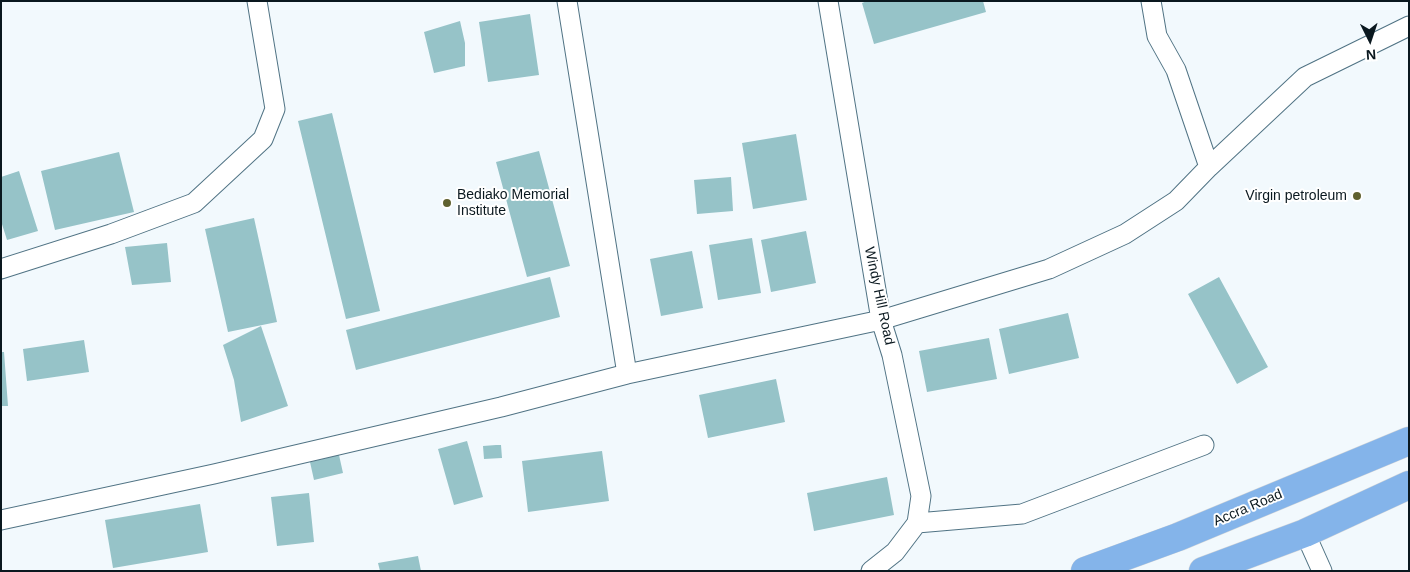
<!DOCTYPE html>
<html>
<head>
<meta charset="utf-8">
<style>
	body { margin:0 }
	#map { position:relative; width:1410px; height:572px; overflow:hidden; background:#f2f9fd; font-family:Helvetica,sans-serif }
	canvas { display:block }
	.frame { position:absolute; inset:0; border:2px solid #0a181f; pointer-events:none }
	.north { position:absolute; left:1345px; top:15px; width:50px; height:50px; -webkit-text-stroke:4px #fff; paint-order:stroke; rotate:176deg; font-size:14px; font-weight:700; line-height:20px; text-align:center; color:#0a181f }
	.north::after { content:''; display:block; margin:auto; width:18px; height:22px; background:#0a181f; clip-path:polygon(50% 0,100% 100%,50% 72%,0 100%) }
</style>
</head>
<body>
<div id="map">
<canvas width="1410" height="572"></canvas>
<div class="frame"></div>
<div class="north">N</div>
</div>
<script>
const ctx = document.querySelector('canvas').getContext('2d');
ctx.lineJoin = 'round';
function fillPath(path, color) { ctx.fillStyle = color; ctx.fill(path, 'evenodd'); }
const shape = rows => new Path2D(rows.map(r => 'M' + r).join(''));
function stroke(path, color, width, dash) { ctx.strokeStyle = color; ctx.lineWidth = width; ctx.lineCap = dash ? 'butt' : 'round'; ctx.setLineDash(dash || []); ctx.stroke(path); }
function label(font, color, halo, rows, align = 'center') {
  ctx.font = font + ' Helvetica,sans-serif'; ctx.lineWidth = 4; ctx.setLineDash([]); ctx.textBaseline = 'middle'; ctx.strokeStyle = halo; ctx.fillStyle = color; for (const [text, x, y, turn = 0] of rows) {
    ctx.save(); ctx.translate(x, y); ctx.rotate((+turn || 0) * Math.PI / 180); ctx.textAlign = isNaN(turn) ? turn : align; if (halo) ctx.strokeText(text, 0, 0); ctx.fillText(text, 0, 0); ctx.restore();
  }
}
const building = shape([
	[867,1,983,1,986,12,874,44,862,3],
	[530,14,539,75,488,82,479,22],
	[460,21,465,43,465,66,434,73,424,32],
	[332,113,380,311,346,319,298,121],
	[796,134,807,200,753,209,742,143],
	[539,151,570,266,527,277,496,162],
	[119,152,134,212,55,230,41,171],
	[19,171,38,231,7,240,1,221,1,177],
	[731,177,733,211,697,214,694,180],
	[254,218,277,322,228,332,205,229],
	[806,231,816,283,771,292,761,240],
	[752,238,761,293,718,300,709,245],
	[167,243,171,282,132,285,125,247],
	[692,251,703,308,661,316,650,259],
	[550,277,560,317,356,370,346,330],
	[1219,277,1268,367,1237,384,1188,294],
	[1068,313,1079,358,1009,374,999,329],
	[261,326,288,406,241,422,234,380,223,345],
	[989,338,997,379,927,392,919,351],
	[84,340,89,372,27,381,23,349],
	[1,352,4,352,8,406,1,406],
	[776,379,785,422,708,438,699,395],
	[467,441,483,497,454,505,438,449],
	[496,445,501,445,502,458,484,459,483,446],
	[602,451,609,501,528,512,522,461],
	[339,455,343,473,314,480,310,462],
	[887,477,894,515,814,531,807,493],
	[309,493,314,542,277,546,271,497],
	[200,504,208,552,113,568,105,520],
	[418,556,421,571,380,571,378,563]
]);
const street = shape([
	[567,1,627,374],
	[828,1,881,320,892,355,921,496,917,523,895,552,871,571],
	[1151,1,1157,36,1176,70,1209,167],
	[1,269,111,234,194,203,263,139,275,109,257,1],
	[1,520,214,474,501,407,627,374,881,320,1049,269,1125,234,1176,201,1209,167,1305,77,1409,26],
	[917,523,1022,514,1204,445],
	[1305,533,1322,571]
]);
const highway = shape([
	[1085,571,1178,537,1409,441],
	[1203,571,1305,533,1409,485]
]);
const markers = [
	[1357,196,5,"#5f612f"],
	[447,203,5,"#5f612f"]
];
const poiNames = [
	["Bediako Memorial",457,195],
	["Institute",457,211],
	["Virgin petroleum",1347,196,"right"]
];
const streetNames = [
	["Windy Hill Road",879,296,78],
	["Accra Road",1248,508,-23]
];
fillPath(building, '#96c3c8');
stroke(street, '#507384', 21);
stroke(highway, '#d3d5d7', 29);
stroke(street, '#fff', 19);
stroke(highway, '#84b4ea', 28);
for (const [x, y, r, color] of markers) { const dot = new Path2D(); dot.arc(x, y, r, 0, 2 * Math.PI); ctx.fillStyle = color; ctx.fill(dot); stroke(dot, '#fff', 2); }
label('14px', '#0a181f', '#fff', poiNames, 'left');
label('14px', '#0a181f', '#fff', streetNames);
</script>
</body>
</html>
